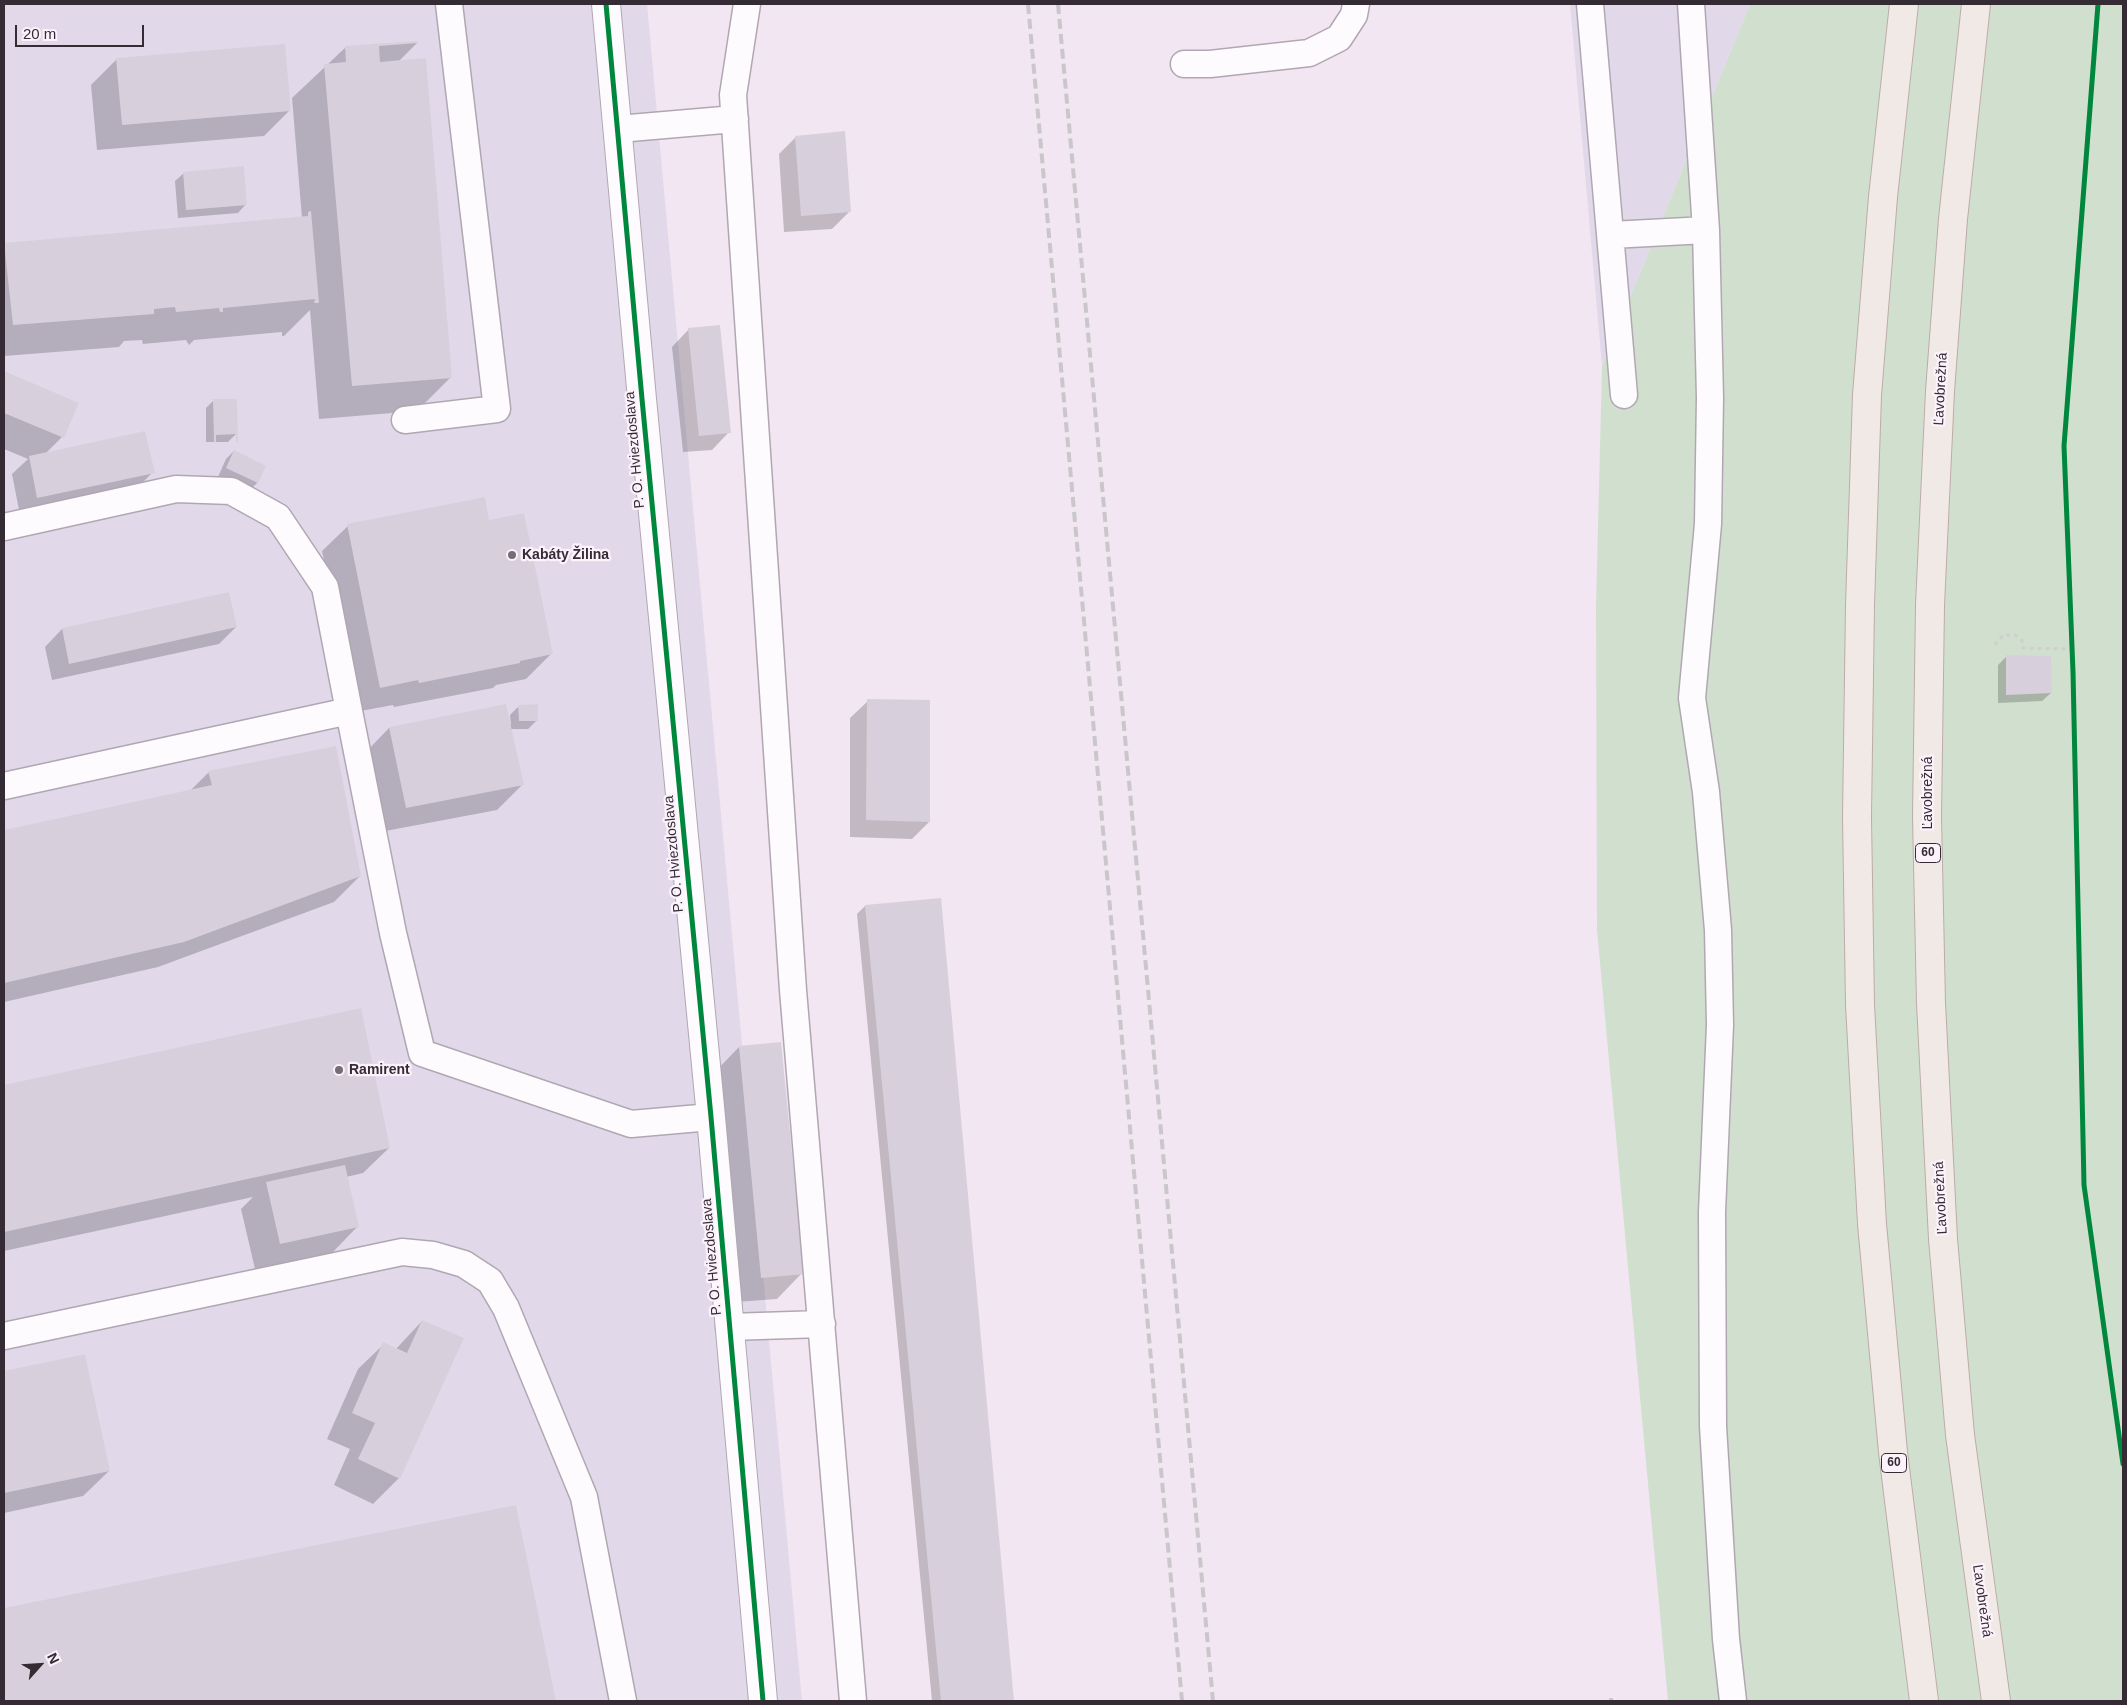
<!DOCTYPE html>
<html>
<head>
<meta charset="utf-8">
<style>
	body { margin:0 }
	#map { position:relative; width:2127px; height:1705px; overflow:hidden; background:#f2e6f3; font-family:Helvetica,sans-serif }
	canvas { display:block }
	.frame { position:absolute; inset:0; border:5px solid #342b35; pointer-events:none }
	.north { position:absolute; left:15px; top:1640px; width:50px; height:50px; -webkit-text-stroke:4px #fbf2fc; paint-order:stroke; rotate:64deg; font-size:14px; font-weight:700; line-height:20px; text-align:center; color:#342b35 }
	.north::after { content:''; display:block; margin:auto; width:18px; height:22px; background:#342b35; clip-path:polygon(50% 0,100% 100%,50% 72%,0 100%) }
	.scale { position:absolute; left:15px; top:25px; width:129px; height:22px; box-sizing:border-box; border:2px solid #342b35; border-top:0; padding-left:6px; font-size:15px; line-height:18px; white-space:nowrap; color:#342b35; -webkit-text-stroke:4px #fbf2fc; paint-order:stroke }
</style>
</head>
<body>
<div id="map">
<canvas width="2127" height="1705"></canvas>
<div class="frame"></div>
<div class="north">N</div>
<div class="scale">20 m</div>
</div>
<script>
const ctx = document.querySelector('canvas').getContext('2d');
ctx.lineJoin = 'round';
function fillPath(path, color) { ctx.fillStyle = color; ctx.fill(path, 'evenodd'); }
const shape = rows => new Path2D(rows.map(r => 'M' + r).join(''));
function stroke(path, color, width, dash) { ctx.strokeStyle = color; ctx.lineWidth = width; ctx.lineCap = dash ? 'butt' : 'round'; ctx.setLineDash(dash || []); ctx.stroke(path); }
function label(font, color, halo, rows, align = 'center') {
  ctx.font = font + ' Helvetica,sans-serif'; ctx.lineWidth = 4.5; ctx.setLineDash([]); ctx.textBaseline = 'middle'; ctx.strokeStyle = halo; ctx.fillStyle = color; for (const [text, x, y, turn = 0] of rows) {
    ctx.save(); ctx.translate(x, y); ctx.rotate((+turn || 0) * Math.PI / 180); ctx.textAlign = isNaN(turn) ? turn : align; if (halo) ctx.strokeText(text, 0, 0); ctx.fillText(text, 0, 0); ctx.restore();
  }
}
const industrial = shape([
	[4,4,647,4,802,1701,4,1701],
	[1570,4,1750,4,1602,366]
]);
const green = shape([
	[1750,4,2123,4,2122,768,2123,1701,1668,1701,1597,930,1596,606,1602,366]
]);
const shadow = shape([
	[418,42,399,61,451,377,417,411,319,419,310,310,284,336,282,336,282,332,194,340,189,345,186,340,143,344,142,340,124,341,119,347,4,356,4,244,302,218,292,98,346,47],
	[117,59,290,110,264,136,97,150,91,85],
	[796,137,850,211,832,229,784,232,779,154],
	[184,173,246,204,238,213,178,218,175,181],
	[689,329,729,432,712,450,683,452,672,347],
	[4,372,6,372,62,437,46,453,153,472,136,489,20,515,12,474,28,459,4,449],
	[214,400,236,434,228,442,206,442,206,408],
	[234,451,265,467,257,483,249,491,218,477,226,459],
	[488,521,552,653,526,679,496,685,493,688,394,707,393,705,355,712,322,551,348,526],
	[228,594,236,627,219,644,52,680,45,647,62,629],
	[2007,656,2051,693,2042,701,1998,703,1998,665],
	[868,701,929,822,912,839,850,837,850,718],
	[518,707,537,720,528,729,510,729,522,785,497,810,380,832,364,754,389,728,511,725,510,715],
	[209,772,360,876,334,902,158,967,4,1002,4,832,190,791],
	[940,899,1013,1701,932,1701,857,914,865,906],
	[360,1009,389,1148,363,1173,346,1177,357,1227,332,1253,255,1269,241,1209,253,1197,4,1251,4,1087],
	[739,1047,802,1273,777,1299,736,1302,714,1073],
	[422,1321,399,1478,373,1504,334,1485,350,1449,327,1439,358,1369,384,1344,396,1349],
	[84,1355,109,1471,83,1496,4,1513,4,1372],
	[515,1506,555,1701,4,1701,4,1609]
]);
const building = shape([
	[417,41,418,43,379,46,380,62,426,58,452,378,352,386,324,64,346,62,345,46],
	[285,44,291,111,122,125,116,58],
	[845,131,851,212,801,216,795,136],
	[244,166,247,205,186,210,183,172],
	[311,211,319,303,314,303,315,299,223,308,223,312,220,312,219,308,176,312,175,307,154,309,154,314,13,325,4,243,308,216,308,212],
	[720,325,731,433,699,436,688,328],
	[4,371,79,403,64,438,4,413],
	[213,399,237,399,238,442,236,443,236,434,216,435,216,443,214,442],
	[145,431,155,473,37,498,29,456],
	[234,450,266,466,258,483,226,468],
	[485,497,489,520,524,513,553,654,520,661,520,663,419,683,418,680,380,688,347,524],
	[229,592,237,627,69,664,62,628],
	[2006,655,2051,656,2052,693,2006,695],
	[867,699,930,700,930,822,866,820],
	[506,704,524,785,406,808,389,727],
	[538,704,538,721,519,721,518,705],
	[336,746,361,876,184,942,4,983,4,830,212,785,208,771],
	[941,898,1014,1701,941,1701,865,905],
	[361,1008,390,1148,4,1232,4,1085],
	[781,1042,804,1274,761,1278,739,1046],
	[345,1165,359,1227,280,1244,266,1182],
	[422,1320,464,1338,400,1479,358,1459,375,1423,352,1413,383,1342,407,1353],
	[85,1354,110,1471,4,1493,4,1371],
	[516,1505,556,1701,4,1701,4,1608]
]);
const path = shape([
	[1995,645,2003,635,2015,635,2022,640,2023,648,2072,649]
]);
const lane = shape([
	[747,4,733,95,793,990,853,1701],
	[1590,4,1624,395],
	[1691,4,1706,230,1710,398,1708,524,1692,698,1706,792,1718,930,1720,1025,1712,1212,1713,1426,1726,1639,1733,1701],
	[1184,64,1210,64,1309,53,1339,38,1354,15,1356,4],
	[618,129,735,119],
	[1611,235,1706,230],
	[405,420,497,409,449,4],
	[4,527,176,489,231,491,278,517,325,587,349,711],
	[4,786,349,711,393,933,422,1053,631,1124,711,1117],
	[729,1327,822,1324],
	[4,1336,402,1252,433,1255,464,1264,490,1281,506,1308,584,1497,623,1701]
]);
const street = shape([
	[606,4,642,399,711,1117,763,1701]
]);
const primary = shape([
	[1904,4,1883,197,1867,395,1860,605,1857,817,1860,1005,1872,1224,1893,1452,1924,1701],
	[1976,4,1953,219,1940,391,1930,605,1927,817,1931,1003,1943,1239,1960,1435,1996,1701]
]);
const rail = shape([
	[1028,4,1182,1701],
	[1058,4,1213,1701],
	[1611,1698,1611,1701]
]);
const cycleway = shape([
	[606,4,642,399,711,1117,763,1701],
	[2098,4,2064,446,2073,672,2084,1185,2123,1464]
]);
const markers = [
	[512,555,5,"#766c78"],
	[339,1070,5,"#766c78"]
];
const shields = [
	[1928,853,25],
	[1894,1463,25]
];
const shieldNames = [
	["60",1928,853],
	["60",1894,1463]
];
const streetNames = [
	["Ľavobrežná",1941,389,-87],
	["P. O. Hviezdoslava",635,450,-95],
	["Ľavobrežná",1928,793,-90],
	["P. O. Hviezdoslava",674,854,-95],
	["Ľavobrežná",1941,1198,-93],
	["P. O. Hviezdoslava",712,1257,-95],
	["Ľavobrežná",1982,1601,82]
];
const poiNames = [
	["Kabáty Žilina",522,555],
	["Ramirent",349,1070]
];
fillPath(industrial, '#e1d9ea');
fillPath(green, '#d1e0ce');
fillPath(shadow, '#0003');
fillPath(building, '#d7d0dc');
stroke(lane, '#b1a7b2', 29);
stroke(street, '#b1a7b2', 30);
stroke(primary, '#bdaba9', 30);
stroke(path, '#d1cdd1', 3, [4, 4]);
stroke(lane, '#fdfbfd', 26);
stroke(street, '#fdfbfd', 28);
stroke(primary, '#f1e9e5', 28);
stroke(rail, '#c9c7c9', 4, [10, 5]);
stroke(cycleway, '#00873e', 5);
for (const [x, y, r, color] of markers) { const dot = new Path2D(); dot.arc(x, y, r, 0, 2 * Math.PI); ctx.fillStyle = color; ctx.fill(dot); stroke(dot, '#fbf2fc', 2); }
for (const [x, y, w] of shields) { const box = new Path2D(); box.roundRect(x - w / 2, y - 9.5, w, 19, 4); ctx.fillStyle = '#fbf2fc'; ctx.fill(box); stroke(box, '#342b35', 1); }
label('bold 12px', '#342b35', null, shieldNames);
label('14px', '#342b35', '#fbf2fc', streetNames);
label('bold 14px', '#342b35', '#fbf2fc', poiNames, 'left');
</script>
</body>
</html>
